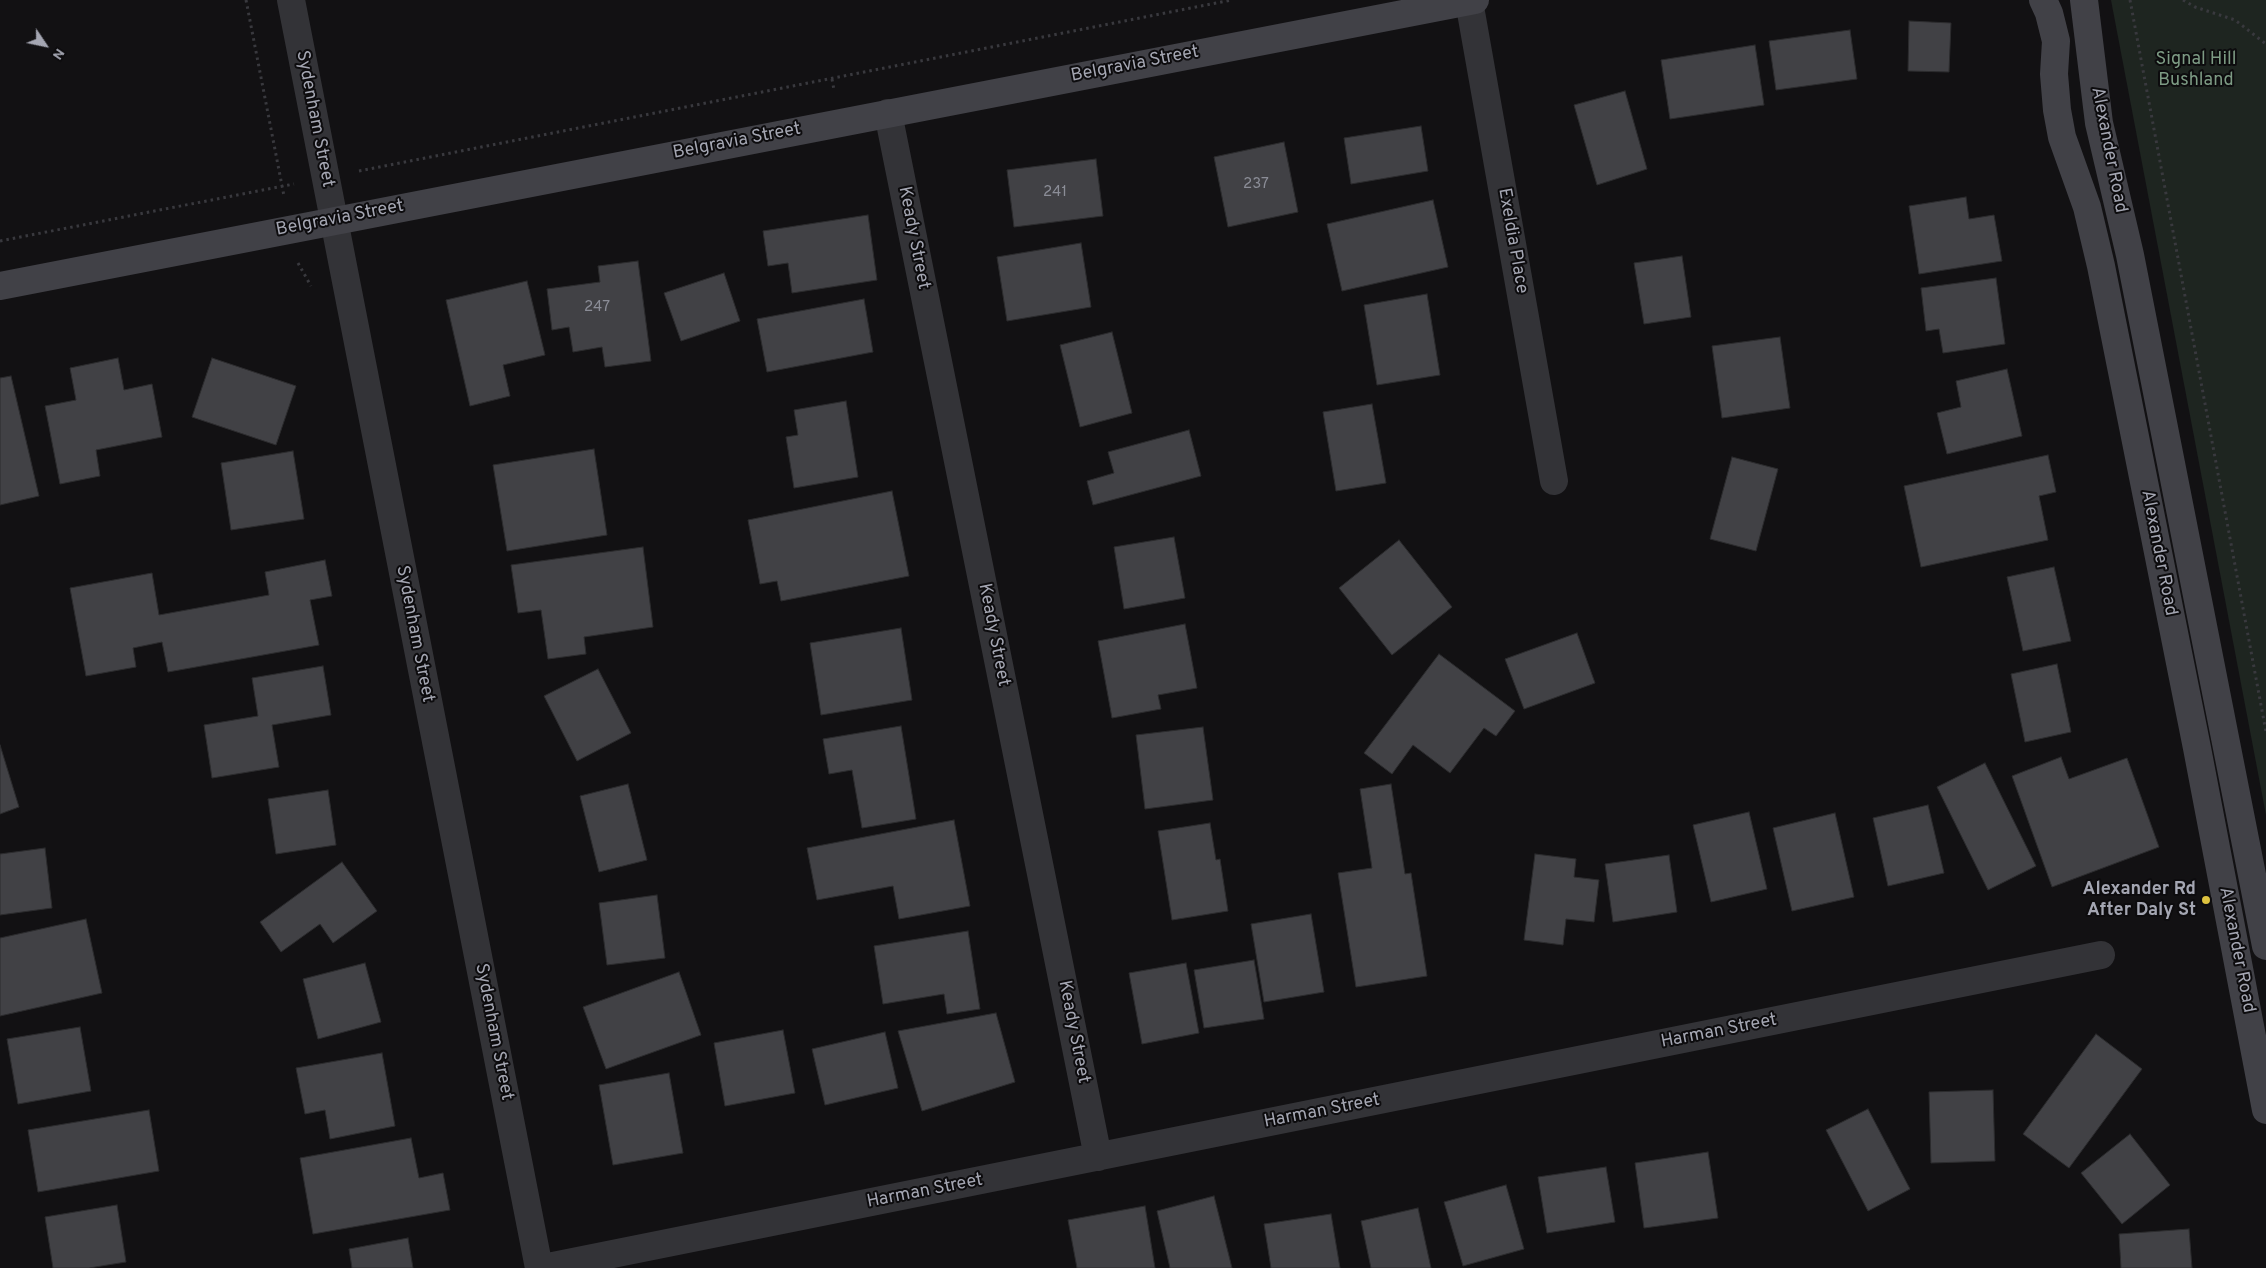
<!DOCTYPE html>
<html>
<head>
<meta charset="utf-8">
<style>
	body { margin:0 }
	#map { position:relative; width:2266px; height:1268px; overflow:hidden; background:#121113; font-family:Overpass,sans-serif }
	canvas { display:block }
	.north { position:absolute; left:20px; top:20px; width:50px; height:50px; -webkit-text-stroke:4px #0d0c0e; paint-order:stroke; rotate:124deg; font-size:14px; font-weight:700; line-height:20px; text-align:center; color:#a4a6b2 }
	.north::after { content:''; display:block; margin:auto; width:18px; height:22px; background:#a4a6b2; clip-path:polygon(50% 0,100% 100%,50% 72%,0 100%) }
</style>
</head>
<body>
<div id="map">
<canvas width="2266" height="1268"></canvas>
<div class="north">N</div>
</div>
<script>
const ctx = document.querySelector('canvas').getContext('2d');
ctx.lineJoin = 'round';
function fillPath(path, color) { ctx.fillStyle = color; ctx.fill(path, 'evenodd'); }
const shape = rows => new Path2D(rows.map(r => 'M' + r).join(''));
function stroke(path, color, width, dash) { ctx.strokeStyle = color; ctx.lineWidth = width; ctx.lineCap = dash ? 'butt' : 'round'; ctx.setLineDash(dash || []); ctx.stroke(path); }
function label(font, color, halo, rows, align = 'center') {
  ctx.font = font + ' Overpass,sans-serif'; ctx.lineWidth = 4; ctx.setLineDash([]); ctx.textBaseline = 'middle'; ctx.strokeStyle = halo; ctx.fillStyle = color; for (const [text, x, y, turn = 0] of rows) {
    ctx.save(); ctx.translate(x, y); ctx.rotate((+turn || 0) * Math.PI / 180); ctx.textAlign = isNaN(turn) ? turn : align; if (halo) ctx.strokeText(text, 0, 0); ctx.fillText(text, 0, 0); ctx.restore();
  }
}
const green = shape([
	[2111,0,2266,0,2266,815]
]);
const building = shape([
	[1909,21,1951,23,1949,72,1908,71,1909,21],
	[1850,30,1857,79,1776,90,1769,41,1850,30],
	[1755,45,1764,105,1670,119,1661,60,1755,45],
	[1625,91,1647,169,1597,185,1574,105,1625,91],
	[1421,126,1428,171,1351,184,1344,138,1421,126],
	[1284,142,1298,212,1228,227,1214,157,1284,142],
	[1096,159,1103,216,1014,227,1007,170,1096,159],
	[1966,197,1969,219,1994,215,2002,261,1919,274,1909,206,1966,197],
	[1433,200,1448,267,1342,291,1327,224,1433,200],
	[868,215,877,280,792,293,788,263,768,266,763,231,868,215],
	[1081,243,1091,307,1007,321,997,257,1081,243],
	[1682,256,1691,317,1644,324,1634,263,1682,256],
	[638,261,651,361,605,367,602,347,573,352,569,327,552,330,547,289,600,282,598,266,638,261],
	[724,273,740,321,681,341,664,293,724,273],
	[1996,278,2005,344,1943,353,1939,329,1926,331,1921,288,1996,278],
	[527,281,545,355,503,365,510,396,470,406,446,300,527,281],
	[1427,294,1440,375,1377,385,1364,305,1427,294],
	[864,299,873,352,767,372,757,319,864,299],
	[1112,332,1132,413,1080,427,1060,345,1112,332],
	[1780,337,1790,408,1722,418,1712,346,1780,337],
	[118,358,124,390,152,384,162,437,96,450,100,476,60,484,45,406,76,400,70,368,118,358],
	[212,358,296,386,276,445,192,417,212,358],
	[2007,369,2022,436,1947,454,1937,413,1961,407,1956,381,2007,369],
	[11,376,39,496,0,505,0,378,11,376],
	[846,401,858,477,794,488,786,437,798,435,794,410,846,401],
	[1372,404,1386,483,1336,491,1323,412,1372,404],
	[1189,430,1201,476,1093,505,1087,481,1114,473,1108,452,1189,430],
	[594,449,607,535,507,551,493,465,594,449],
	[293,451,304,519,231,530,221,463,293,451],
	[2048,455,2056,492,2039,496,2048,540,1921,567,1904,486,2048,455],
	[1732,457,1778,469,1756,551,1710,539,1732,457],
	[892,491,909,576,781,601,777,581,760,584,748,520,892,491],
	[1174,537,1185,598,1124,609,1114,547,1174,537],
	[1399,540,1452,607,1392,655,1339,588,1399,540],
	[643,547,653,627,584,637,586,654,548,659,541,610,518,613,511,565,643,547],
	[325,560,332,596,310,600,319,645,168,672,162,642,133,648,136,667,86,676,70,588,152,573,159,615,269,595,265,572,325,560],
	[2054,567,2071,641,2023,651,2007,577,2054,567],
	[1185,624,1197,688,1158,695,1161,709,1112,718,1098,641,1185,624],
	[901,628,912,700,821,715,810,643,901,628],
	[1577,633,1595,683,1524,709,1505,659,1577,633],
	[1439,654,1515,711,1496,736,1484,728,1450,773,1413,745,1392,774,1364,753,1439,654],
	[2057,664,2071,732,2025,742,2011,674,2057,664],
	[323,666,331,715,272,725,279,767,212,778,204,725,258,716,252,678,323,666],
	[598,669,631,733,577,761,544,696,598,669],
	[901,726,916,819,862,828,852,770,829,774,823,739,901,726],
	[1203,727,1213,800,1145,809,1136,735,1203,727],
	[0,745,19,807,0,814,0,745],
	[2061,757,2069,779,2127,758,2159,847,2052,887,2012,776,2061,757],
	[1985,763,2036,866,1988,890,1937,787,1985,763],
	[628,784,647,860,599,872,580,796,628,784],
	[1391,784,1405,874,1411,873,1427,976,1356,987,1338,873,1372,868,1360,789,1391,784],
	[328,790,336,845,276,854,268,799,328,790],
	[1928,805,1944,873,1888,886,1873,818,1928,805],
	[1749,812,1767,889,1711,902,1693,825,1749,812],
	[1835,813,1854,897,1792,911,1773,828,1835,813],
	[954,820,970,906,899,919,893,886,817,900,807,848,954,820],
	[1210,823,1216,860,1220,859,1228,911,1172,920,1158,831,1210,823],
	[45,848,52,908,0,915,0,854,45,848],
	[1535,854,1576,859,1574,877,1599,880,1594,922,1566,919,1563,945,1524,940,1535,854],
	[1669,855,1677,912,1613,922,1605,864,1669,855],
	[342,862,377,911,333,943,320,924,281,952,260,922,342,862],
	[657,895,665,958,607,965,599,903,657,895],
	[1311,914,1324,992,1264,1002,1251,924,1311,914],
	[86,919,102,993,0,1016,0,938,86,919],
	[968,931,980,1009,947,1014,944,994,883,1004,874,946,968,931],
	[1254,960,1264,1019,1204,1028,1194,970,1254,960],
	[365,963,381,1022,318,1039,303,979,365,963],
	[1186,963,1199,1033,1142,1044,1129,973,1186,963],
	[679,972,701,1035,606,1069,583,1007,679,972],
	[996,1013,1015,1082,922,1111,898,1031,996,1013],
	[80,1027,91,1091,18,1104,7,1039,80,1027],
	[783,1030,795,1093,725,1106,714,1043,783,1030],
	[885,1032,898,1088,825,1105,812,1049,885,1032],
	[2096,1034,2142,1069,2069,1168,2023,1134,2096,1034],
	[382,1053,395,1126,330,1139,325,1110,305,1114,296,1068,382,1053],
	[669,1073,683,1153,613,1165,599,1085,669,1073],
	[1993,1090,1995,1161,1931,1163,1929,1092,1993,1090],
	[1868,1109,1910,1189,1868,1211,1826,1130,1868,1109],
	[149,1110,159,1171,38,1192,28,1130,149,1110],
	[2130,1134,2170,1185,2122,1224,2081,1173,2130,1134],
	[411,1138,419,1178,443,1173,450,1210,313,1234,300,1158,411,1138],
	[1708,1152,1718,1218,1644,1228,1635,1163,1708,1152],
	[1606,1167,1615,1222,1547,1233,1538,1177,1606,1167],
	[1506,1185,1524,1249,1463,1266,1444,1202,1506,1185],
	[1214,1196,1232,1268,1170,1268,1157,1211,1214,1196],
	[117,1205,126,1262,89,1268,53,1268,45,1217,117,1205],
	[1145,1206,1155,1268,1077,1268,1068,1220,1145,1206],
	[1418,1208,1431,1268,1371,1268,1361,1221,1418,1208],
	[1331,1214,1340,1268,1271,1268,1264,1224,1331,1214],
	[2189,1229,2192,1268,2121,1268,2119,1234,2189,1229],
	[408,1238,413,1268,352,1268,349,1249,408,1238]
]);
const path = shape([
	[246,0,284,196],
	[2130,0,2266,732],
	[2183,0,2195,7,2235,20,2266,44],
	[832,79,834,90],
	[359,171,1232,0],
	[0,241,294,184],
	[298,263,311,286]
]);
const street = shape([
	[291,0,539,1268],
	[1469,1,1554,481],
	[888,113,1098,1157],
	[543,1268,2101,955]
]);
const secondary = shape([
	[2043,0,2049,13,2056,41,2054,74,2057,110,2062,137,2087,207,2101,266,2197,748,2266,1110],
	[2084,0,2099,123,2130,255,2266,946],
	[0,286,1475,0]
]);
const markers = [
	[2206,900,5,"#ddc23f"]
];
const numberNames = [
	["237",1256,185],
	["241",1055,193],
	["247",597,308]
];
const parkNames = [
	["Signal Hill",2196,60],
	["Bushland",2196,81]
];
const streetNames = [
	["Belgravia Street",1135,65,-11],
	["Sydenham Street",314,119,79],
	["Belgravia Street",737,142,-11],
	["Alexander Road",2108,150,79],
	["Belgravia Street",340,219,-11],
	["Keady Street",913,238,79],
	["Exeldia Place",1512,241,80],
	["Alexander Road",2158,553,79],
	["Sydenham Street",414,634,79],
	["Keady Street",993,635,79],
	["Alexander Road",2236,950,79],
	["Sydenham Street",493,1032,79],
	["Keady Street",1073,1032,79],
	["Harman Street",1719,1032,-11],
	["Harman Street",1322,1112,-11],
	["Harman Street",925,1192,-11]
];
const poiNames = [
	["Alexander Rd",2196,890],
	["After Daly St",2196,911]
];
fillPath(green, '#1e2520');
fillPath(building, '#414145');
stroke(building, '#2c2c2e', 1);
stroke(path, '#39393e', 3, [2.5, 4]);
stroke(street, '#333337', 28);
stroke(secondary, '#414147', 28);
for (const [x, y, r, color] of markers) { const dot = new Path2D(); dot.arc(x, y, r, 0, 2 * Math.PI); ctx.fillStyle = color; ctx.fill(dot); stroke(dot, '#0d0c0e', 2); }
label('15px', '#8b8d97', null, numberNames);
label('18px', '#7d9b84', '#0d0c0e', parkNames);
label('18px', '#a4a6b2', '#0d0c0e', streetNames);
label('bold 18px', '#a4a6b2', '#0d0c0e', poiNames, 'right');
</script>
</body>
</html>
